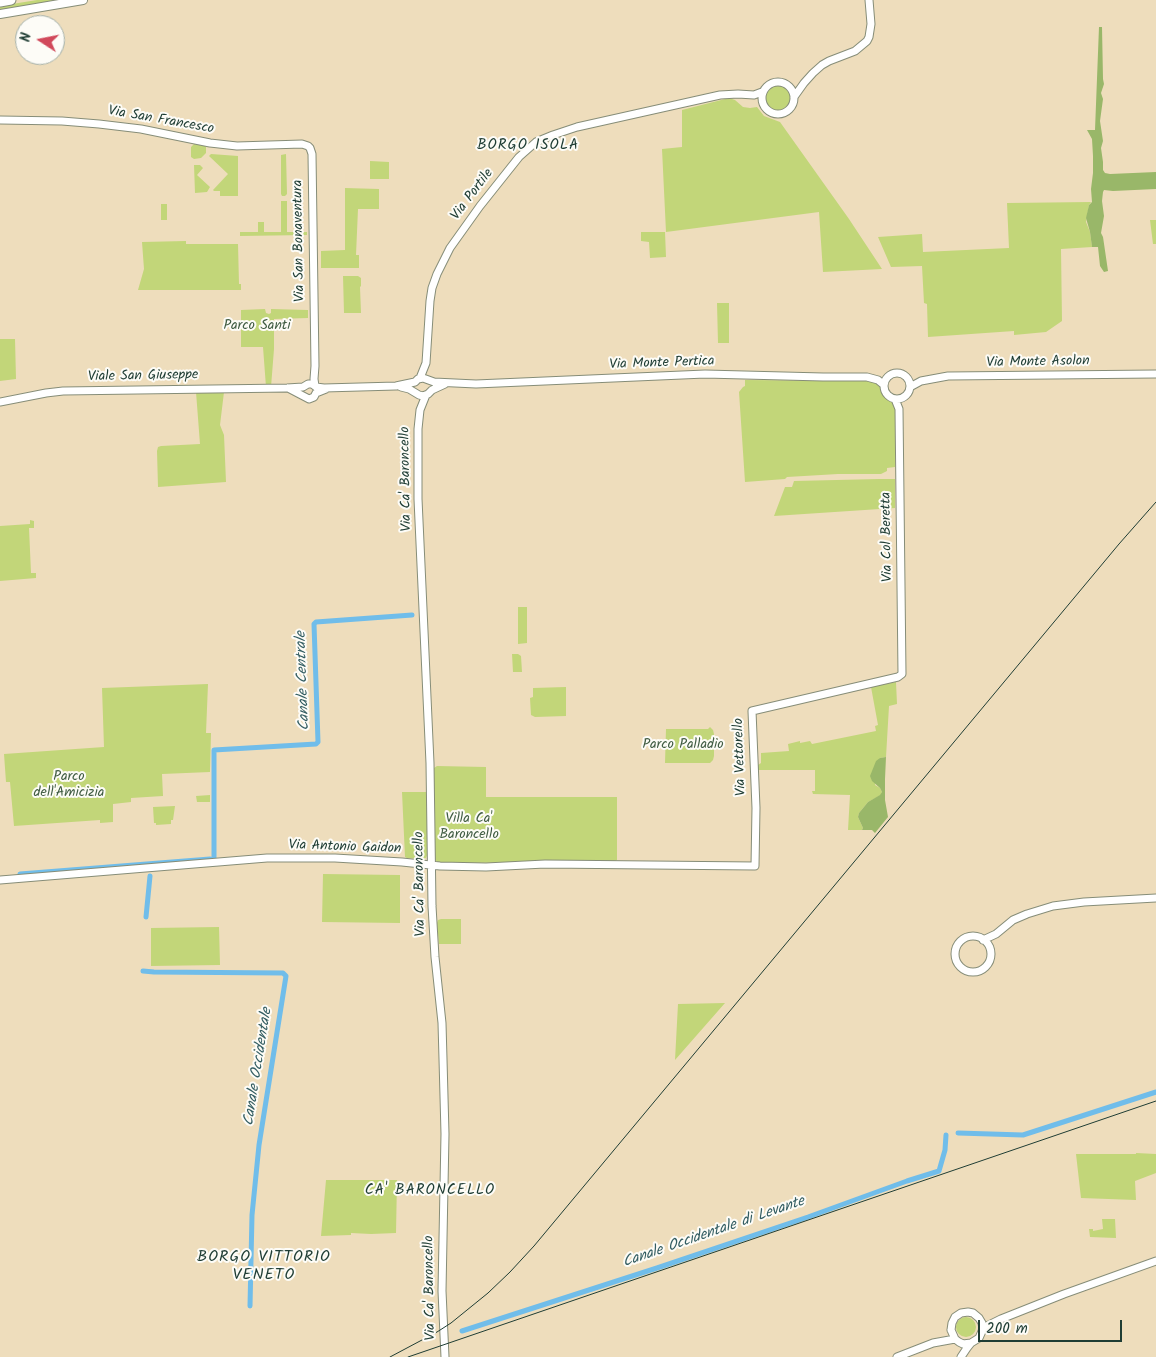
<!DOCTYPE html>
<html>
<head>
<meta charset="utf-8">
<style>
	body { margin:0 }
	#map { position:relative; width:1156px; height:1357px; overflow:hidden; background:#eeddbc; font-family:Kalam,sans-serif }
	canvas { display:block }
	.north { position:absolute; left:15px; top:15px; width:50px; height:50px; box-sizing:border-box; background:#fdfcf7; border:1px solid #a4b0a9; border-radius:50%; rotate:281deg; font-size:14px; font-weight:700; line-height:20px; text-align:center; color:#1f3d34 }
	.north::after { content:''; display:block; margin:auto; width:18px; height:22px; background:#d1495b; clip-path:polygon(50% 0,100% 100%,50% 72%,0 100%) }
	.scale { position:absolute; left:978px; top:1320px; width:144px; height:22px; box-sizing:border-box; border:2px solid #1f3d34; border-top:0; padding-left:6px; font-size:15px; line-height:18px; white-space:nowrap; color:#1f3d34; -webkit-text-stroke:4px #fdfcf7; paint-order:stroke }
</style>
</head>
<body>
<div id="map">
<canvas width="1156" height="1357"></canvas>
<div class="north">N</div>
<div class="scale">200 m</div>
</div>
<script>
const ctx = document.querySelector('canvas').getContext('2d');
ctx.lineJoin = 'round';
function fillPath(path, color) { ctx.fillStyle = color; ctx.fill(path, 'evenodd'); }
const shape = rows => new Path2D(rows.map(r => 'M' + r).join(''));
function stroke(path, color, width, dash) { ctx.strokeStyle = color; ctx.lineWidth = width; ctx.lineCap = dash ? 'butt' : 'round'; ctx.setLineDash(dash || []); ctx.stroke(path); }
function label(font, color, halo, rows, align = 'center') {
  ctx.font = font + ' Kalam,sans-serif'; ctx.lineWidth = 4; ctx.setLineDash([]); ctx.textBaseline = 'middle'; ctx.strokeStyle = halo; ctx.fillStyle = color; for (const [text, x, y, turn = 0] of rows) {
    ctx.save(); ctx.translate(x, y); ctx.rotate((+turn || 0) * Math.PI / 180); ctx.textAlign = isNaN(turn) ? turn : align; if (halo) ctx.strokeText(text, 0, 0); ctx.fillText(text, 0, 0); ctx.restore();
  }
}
const green = shape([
	[37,0,68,0,0,11,0,6],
	'765 98a13 13 0 1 1 26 0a13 13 0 1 1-26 0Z',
	[729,98,735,100,743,107,750,108,757,107,764,116,780,122,849,219,882,269,823,272,819,212,666,232,662,149,682,147,682,110],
	[194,144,205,146,206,147,206,153,201,158,194,159,191,157,191,147],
	[211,154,238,156,238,196,220,196,220,191,214,191,213,190,228,174,209,156],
	[286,154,287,194,285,196,282,196,281,194,281,155],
	[370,161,389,162,389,179,370,179],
	[194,165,200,165,203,168,197,175,210,187,207,192,195,193],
	[345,188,379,189,379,209,358,209,356,255,359,255,359,268,321,268,321,251,345,250],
	[281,201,287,201,287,232,307,232,307,235,240,236,240,232,258,232,258,222,264,222,264,232,281,232],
	[1091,202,1089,205,1086,222,1090,232,1092,247,1061,249,1062,321,1046,332,1014,335,1014,331,928,337,927,304,924,303,922,266,891,267,878,237,922,234,923,252,1009,248,1007,203],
	[161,204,167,204,167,220,161,220],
	[1150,220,1156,220,1156,244,1153,244],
	[641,232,665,232,666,257,650,258,649,242,641,241],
	[186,241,186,244,238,244,239,284,241,284,241,290,138,290,144,269,142,242],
	[343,276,358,276,361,278,361,286,360,287,361,313,344,313],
	[717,303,729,303,729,343,718,343],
	[265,309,266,313,269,314,271,313,271,309,308,310,308,318,274,319,274,349,271,387,266,387,263,347,241,347,241,310],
	[0,339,15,339,16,379,0,381],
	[745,380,879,381,882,385,883,389,887,390,888,398,895,400,895,467,887,468,887,471,881,474,838,474,787,477,785,479,745,482,739,392,743,387,745,386],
	[196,392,224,392,220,425,224,435,226,482,158,487,157,451,158,447,161,446,200,444],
	[879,479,895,479,895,508,774,516,785,487,792,487,794,481],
	[30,520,34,521,34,528,29,528,31,573,36,573,36,578,0,581,0,525,0,526,30,524],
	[518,607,527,607,527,643,518,644],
	[512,654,518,654,521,656,522,672,513,672],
	[896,682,897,704,889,706,886,757,880,758,875,785,880,788,882,792,881,795,868,802,859,813,858,817,863,828,862,830,848,830,850,795,813,794,812,791,815,791,815,770,758,770,758,765,761,763,761,753,789,751,788,744,800,741,800,743,810,741,812,744,876,731,875,726,878,725,871,687],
	[208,684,206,733,211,733,210,772,162,774,163,796,131,798,131,802,113,804,113,822,100,823,100,820,14,826,10,782,6,782,4,754,104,747,102,688],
	[566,687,566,716,535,717,531,715,530,698,533,697,533,688],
	[710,727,713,730,714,734,714,756,713,760,710,763,665,763,666,729,708,729],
	[437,766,486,767,486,797,617,797,617,860,615,861,606,862,440,863,437,862,433,858,434,770,434,768],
	[402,792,427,792,428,853,426,858,423,859,407,858,405,857],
	[210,795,210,802,197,802,196,796],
	[175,806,173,820,171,820,171,824,156,825,156,823,154,823,153,807],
	[323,874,400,875,400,923,322,922],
	[441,919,461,919,461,944,439,944,437,923,438,920],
	[219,927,220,965,151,966,151,928],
	[725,1003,675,1060,678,1004],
	[1136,1153,1156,1154,1156,1173,1135,1181,1136,1200,1081,1198,1076,1154,1136,1154],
	[326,1180,397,1180,396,1233,371,1234,351,1233,351,1235,321,1236],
	[1102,1219,1115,1219,1116,1238,1090,1237,1089,1229,1093,1229,1093,1231,1103,1229],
	'956 1327a10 10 0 1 1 20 0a10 10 0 1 1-20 0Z'
]);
const forest = shape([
	[1099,27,1102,27,1103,79,1104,84,1101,93,1103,99,1100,121,1103,141,1101,148,1103,162,1103,170,1105,173,1110,174,1156,172,1156,189,1113,191,1104,190,1103,192,1102,201,1104,216,1101,233,1103,237,1108,271,1104,272,1100,266,1098,247,1092,247,1090,232,1086,218,1089,205,1092,202,1091,189,1093,173,1093,156,1092,139,1087,130,1095,130],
	[886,757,885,779,885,800,888,817,875,833,872,830,862,830,863,828,858,817,859,813,868,802,880,795,882,792,880,788,872,781,870,776,876,761,880,758]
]);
const canal = shape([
	[214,858,214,750,316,744,318,742,314,624,316,622,412,615],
	[20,874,210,859],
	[146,917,150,876],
	[143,971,154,972,283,973,286,976,259,1145,252,1215,250,1306],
	[958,1133,1023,1135,1156,1092],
	[462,1331,657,1268,808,1217,907,1181,939,1171,945,1150,946,1135]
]);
const secondary = shape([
	'762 98a16 16 0 1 1 32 0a16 16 0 1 1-32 0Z',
	[794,97,804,83,813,73,822,65,829,61,855,51,867,41,869,37,871,24,869,0],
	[0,120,62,121,99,124,141,129,210,143,237,146,302,144,308,146,310,148,312,154,315,366,314,379,315,386],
	'884 386a13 13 0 1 1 26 0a13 13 0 1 1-26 0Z',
	[420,378,426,363,430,301,432,288,437,274,450,248,480,206,519,157,536,142,553,135,577,127,720,95,738,94,754,95,762,92],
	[401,387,409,389,419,395,423,396,428,394,432,390,445,384],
	[910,387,921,381,948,376,1156,374],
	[288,388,309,399,314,397,316,393,326,389],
	[426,395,420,410,418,429,418,499,430,763,432,906,435,957,442,1023,443,1059,445,1134,442,1291,445,1357],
	[0,402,46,393,63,391,287,388,303,387,308,384,312,384,316,387,324,388,396,386,415,382,418,379,423,378,434,382,476,384,705,374,823,377,867,377,878,380,884,385],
	[0,880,267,858,335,858,402,862,440,866,486,867,545,864,755,866,756,808,752,711,898,677,902,674,899,409,895,399],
	'955 954a18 18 0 1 1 36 0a18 18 0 1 1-36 0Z',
	[983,940,996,934,1013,920,1027,914,1053,906,1084,902,1156,898],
	[951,1330,955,1339,959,1342,963,1344,971,1343,979,1338,983,1329,985,1327,1001,1319,1064,1294,1156,1261],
	[951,1330,952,1323,955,1317,961,1313,968,1312,973,1313,979,1318,982,1323,983,1329],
	[897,1357,933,1343,955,1339],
	[961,1357,967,1348,971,1343]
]);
const primary = shape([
	[0,14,83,0]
]);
const highway = shape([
	[0,2,11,0]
]);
const rail = shape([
	[390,1357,437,1332,451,1323,488,1293,510,1272,534,1246,1119,544,1156,502],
	[408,1357,1156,1101]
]);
const streetNames = [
	["Via San Francesco",161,121,10],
	["Via Portile",473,195,-53],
	["Via San Bonaventura",300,241,-91],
	["Via Monte Asolon",1038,363,-1],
	["Via Monte Pertica",662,364,-2],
	["Viale San Giuseppe",143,377,-1],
	["Via Ca' Baroncello",407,479,-91],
	["Via Col Beretta",888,537,-91],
	["Via Vettorello",741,757,-92],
	["Via Antonio Gaidon",345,848,2],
	["Via Ca' Baroncello",421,884,-91],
	["Via Ca' Baroncello",431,1288,-91]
];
const parkNames = [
	["Parco Santi",257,327],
	["Parco Palladio",683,746],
	["Parco",69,778],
	["dell'Amicizia",69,794],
	["Villa Ca'",469,820],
	["Baroncello",469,836]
];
const neighbourhoodNames = [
	["BORGO ISOLA",528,146],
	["CA' BARONCELLO",430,1191]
];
const waterNames = [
	["Canale Centrale",304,681,-92],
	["Canale Occidentale",259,1067,-81],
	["Canale Occidentale di Levante",714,1233,-19]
];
const quarterNames = [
	["BORGO VITTORIO",264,1258],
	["VENETO",264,1276]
];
fillPath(green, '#c2d679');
fillPath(forest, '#99b769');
stroke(canal, '#70bdea', 5);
stroke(secondary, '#868d78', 9);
stroke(primary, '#868d78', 10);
stroke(highway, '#868d78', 11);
stroke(secondary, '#fff', 7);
stroke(primary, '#fff', 8);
stroke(highway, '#fff', 9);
stroke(rail, '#1f3d34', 1);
label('14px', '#1f3d34', '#fdfcf7', streetNames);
label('14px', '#405c42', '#fdfcf7', parkNames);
ctx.letterSpacing = '1px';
label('15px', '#1f3d34', '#fdfcf7', neighbourhoodNames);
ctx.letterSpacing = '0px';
label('italic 15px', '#335d62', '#fdfcf7', waterNames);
ctx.letterSpacing = '1px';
label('16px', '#1f3d34', '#fdfcf7', quarterNames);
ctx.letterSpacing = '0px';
</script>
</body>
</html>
